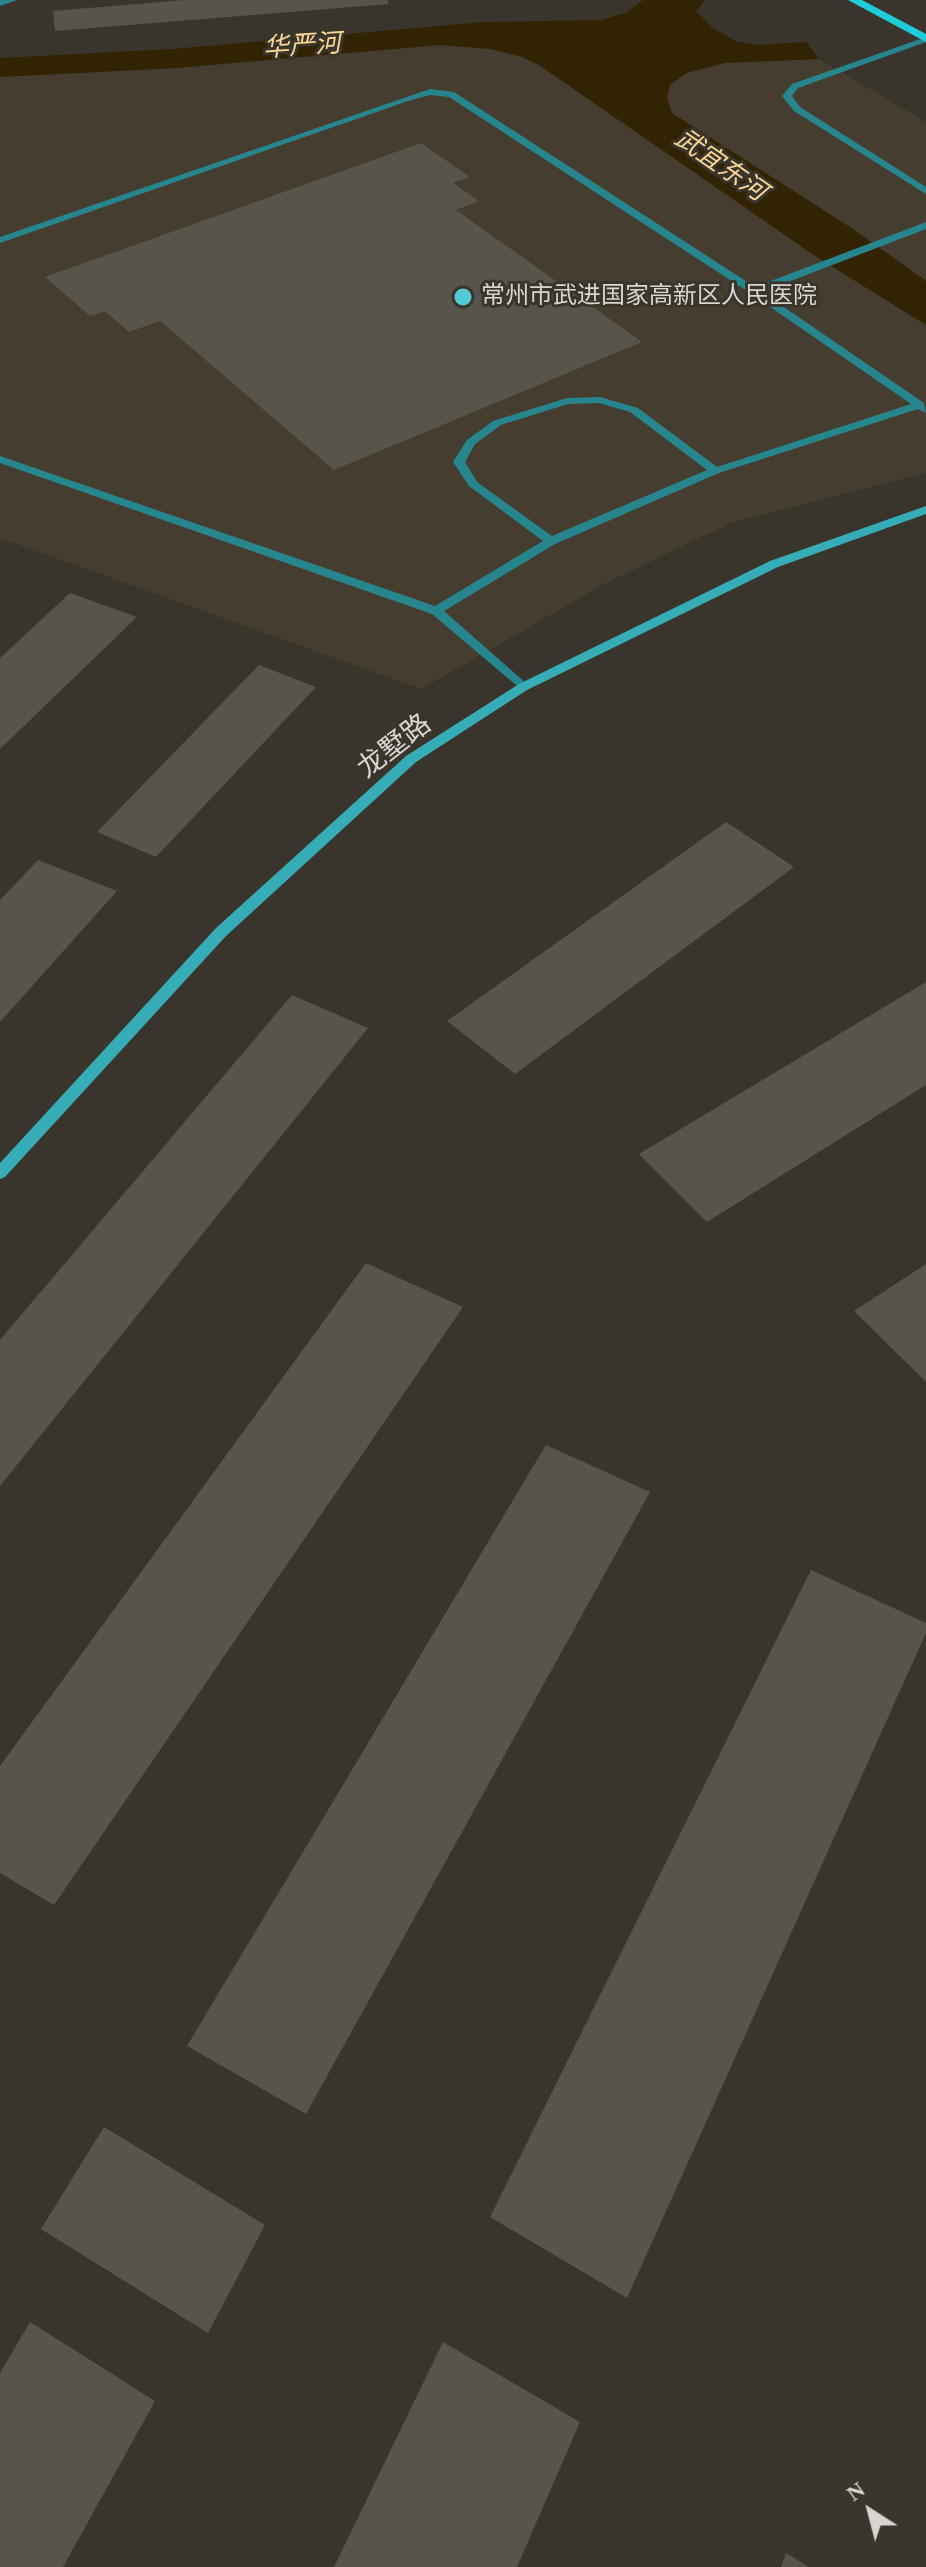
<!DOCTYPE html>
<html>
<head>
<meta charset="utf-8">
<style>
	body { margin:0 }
	#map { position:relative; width:926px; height:2567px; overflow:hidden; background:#3a352c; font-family:"Times New Roman",serif }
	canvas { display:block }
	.north { position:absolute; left:830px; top:2471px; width:80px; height:80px; -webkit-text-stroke:6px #3a352c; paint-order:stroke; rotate:324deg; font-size:22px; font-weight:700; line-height:32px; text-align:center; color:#d8d5d0 }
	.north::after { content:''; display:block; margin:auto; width:28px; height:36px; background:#d8d5d0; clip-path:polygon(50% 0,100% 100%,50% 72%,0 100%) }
</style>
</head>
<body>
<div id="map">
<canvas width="926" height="2567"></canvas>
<div class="north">N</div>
</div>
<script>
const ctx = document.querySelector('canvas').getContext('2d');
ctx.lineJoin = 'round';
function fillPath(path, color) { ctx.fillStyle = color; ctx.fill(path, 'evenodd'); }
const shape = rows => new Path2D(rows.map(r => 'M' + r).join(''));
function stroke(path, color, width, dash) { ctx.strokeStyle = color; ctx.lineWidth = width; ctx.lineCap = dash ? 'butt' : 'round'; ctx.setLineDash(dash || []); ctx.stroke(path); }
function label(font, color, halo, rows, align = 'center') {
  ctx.font = font + ' "Times New Roman","Noto Sans SC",serif'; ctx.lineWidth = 6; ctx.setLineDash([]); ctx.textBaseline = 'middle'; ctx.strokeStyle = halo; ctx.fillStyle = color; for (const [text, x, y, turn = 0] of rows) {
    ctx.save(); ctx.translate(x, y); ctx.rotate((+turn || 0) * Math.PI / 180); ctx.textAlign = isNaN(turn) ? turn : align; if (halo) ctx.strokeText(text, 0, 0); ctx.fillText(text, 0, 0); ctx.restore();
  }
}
const built = shape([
	[440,45,725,63,819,59,926,122,926,473,733,522,606,583,421,689,0,538,0,77,176,68]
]);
const water = shape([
	[643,0,705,0,696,11,712,27,735,41,756,45,806,42,819,59,725,63,687,73,670,85,667,98,672,113,853,229,926,281,926,325,815,256,539,65,519,56,490,49,440,45,176,68,0,77,0,58,172,49,485,22,602,20,627,12]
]);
const building = shape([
	[185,0,387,0,389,4,55,31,53,11],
	[421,143,470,177,453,183,479,201,456,210,642,342,334,470,160,321,129,332,105,311,90,316,45,277],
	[70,593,137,617,0,749,0,658],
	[259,665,316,687,156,857,97,832],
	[726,822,794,867,515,1074,447,1021],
	[38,860,117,891,0,1022,0,900],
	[926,982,926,1085,707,1222,639,1154],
	[292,995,368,1028,0,1486,0,1340],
	[366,1263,463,1307,54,1905,0,1873,0,1766],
	[926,1264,926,1382,854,1311],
	[546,1445,650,1492,306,2114,187,2046],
	[811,1570,926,1623,926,1633,627,2298,490,2217],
	[104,2127,265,2225,208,2333,41,2229],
	[30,2322,155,2401,63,2567,0,2567,0,2373],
	[443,2342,580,2422,517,2567,334,2567],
	[786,2553,809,2567,781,2567]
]);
const lane = shape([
	[0,0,17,0,0,6,0,0],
	[926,37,926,42,798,88,792,96,800,107,926,187,926,194,794,111,782,96,792,84,926,37],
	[430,89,454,92,755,287,926,222,926,229,762,292,924,403,926,413,918,409,719,473,555,544,444,611,527,684,529,687,523,691,432,614,0,463,0,456,435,606,543,541,469,486,453,462,467,440,493,421,567,398,600,397,638,408,717,467,911,404,750,293,449,97,430,95,411,100,0,243,0,237,430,89],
	[599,403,630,412,707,470,552,536,477,482,465,462,475,444,501,425,568,404,599,403]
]);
const secondary = shape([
	[926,506,926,514,778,567,527,690,416,762,226,936,5,1177,0,1179,0,1163,216,928,406,756,519,684,770,561,926,506]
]);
const primary = shape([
	[848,0,862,0,926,34,926,42,848,0]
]);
const markers = [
	[463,297,10,"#52cbd7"]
];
const farPoinames = [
	["常州市武进国家高新区人民医院",481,297]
];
const farWaternames = [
	["华严河",302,47,-4],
	["武宜东河",720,166,35]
];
const streetNames = [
	["龙墅路",395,747,-38]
];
fillPath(built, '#453d2f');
fillPath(water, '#322303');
fillPath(building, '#59544b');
fillPath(lane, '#27858d');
fillPath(secondary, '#36acb7');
fillPath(primary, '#1ecddb');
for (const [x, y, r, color] of markers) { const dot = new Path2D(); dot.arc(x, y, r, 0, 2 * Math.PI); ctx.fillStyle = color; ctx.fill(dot); stroke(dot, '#3a352c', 3); }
label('24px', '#d8d5d0', '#3a352c', farPoinames, 'left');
label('italic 26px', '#fbd692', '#3a352c', farWaternames);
label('28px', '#d8d5d0', '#3a352c', streetNames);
</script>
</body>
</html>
